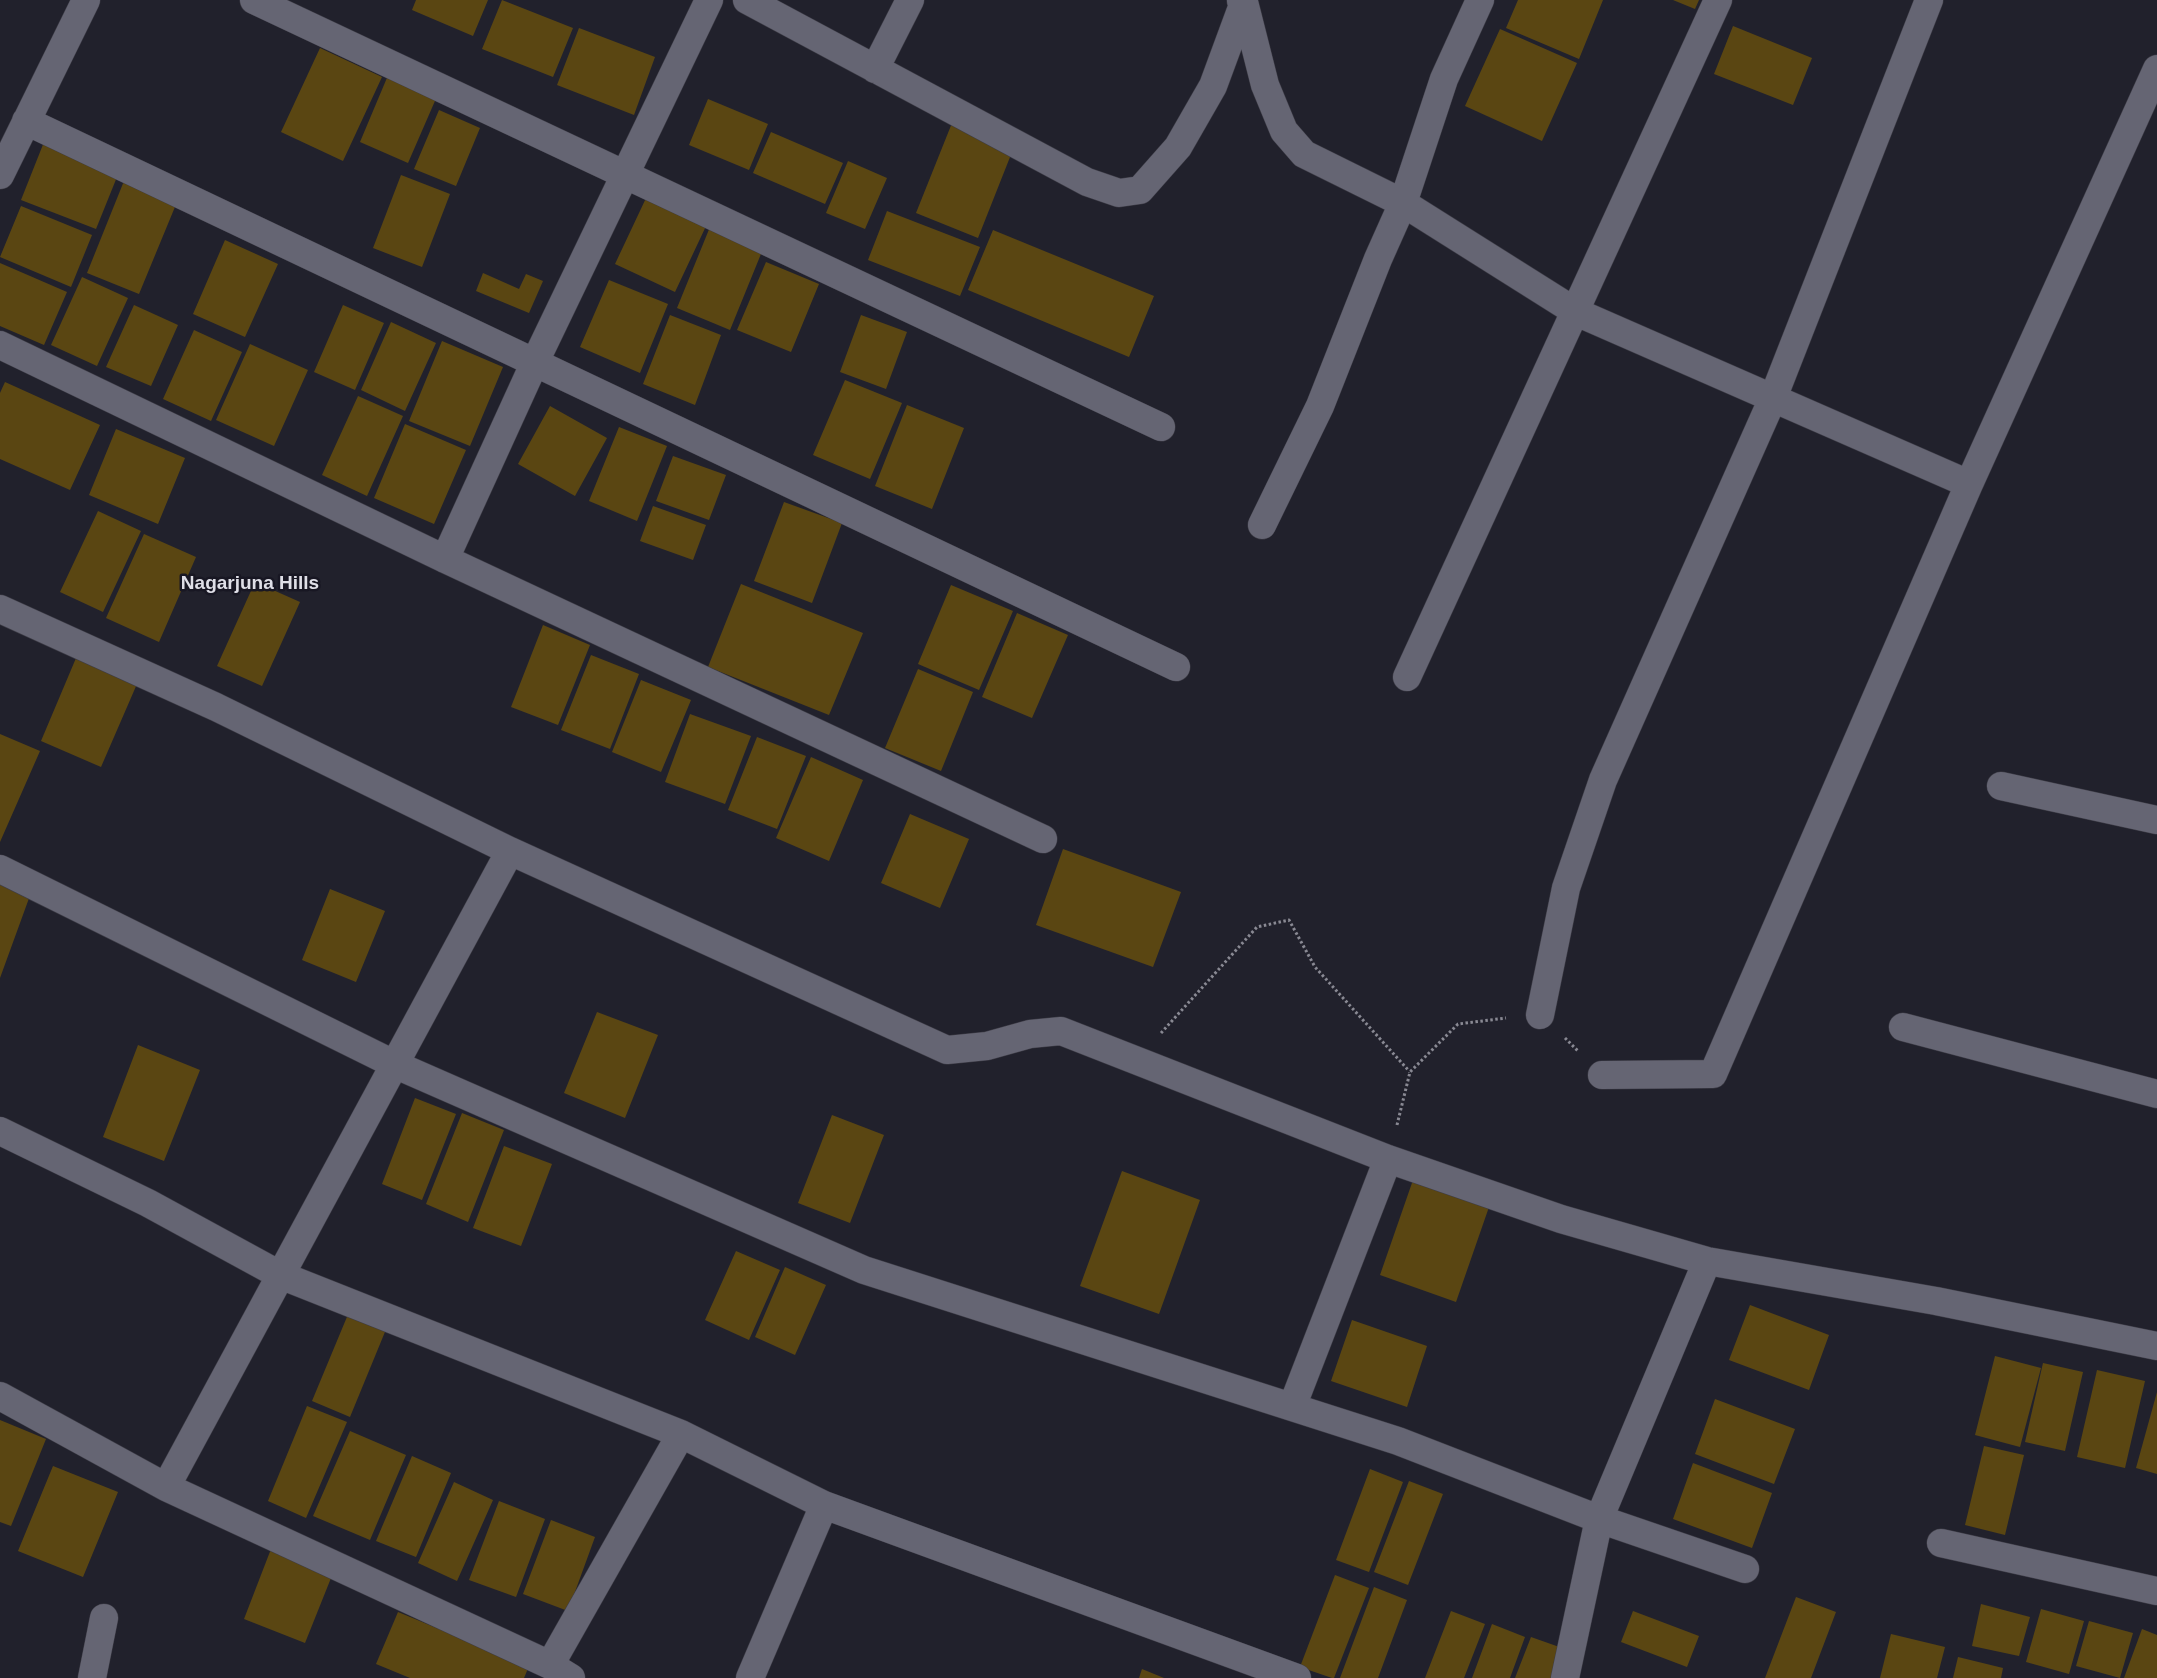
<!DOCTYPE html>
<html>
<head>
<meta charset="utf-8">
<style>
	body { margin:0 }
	canvas { display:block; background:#21212c }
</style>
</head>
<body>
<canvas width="2157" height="1678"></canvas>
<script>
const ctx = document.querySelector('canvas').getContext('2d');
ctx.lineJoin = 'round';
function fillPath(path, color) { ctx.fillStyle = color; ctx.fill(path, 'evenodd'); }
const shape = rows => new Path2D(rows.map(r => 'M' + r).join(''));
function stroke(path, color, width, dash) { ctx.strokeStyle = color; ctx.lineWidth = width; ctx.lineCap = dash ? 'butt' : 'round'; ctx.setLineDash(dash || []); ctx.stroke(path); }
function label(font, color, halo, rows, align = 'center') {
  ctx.font = font + ' Helvetica,sans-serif'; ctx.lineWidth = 5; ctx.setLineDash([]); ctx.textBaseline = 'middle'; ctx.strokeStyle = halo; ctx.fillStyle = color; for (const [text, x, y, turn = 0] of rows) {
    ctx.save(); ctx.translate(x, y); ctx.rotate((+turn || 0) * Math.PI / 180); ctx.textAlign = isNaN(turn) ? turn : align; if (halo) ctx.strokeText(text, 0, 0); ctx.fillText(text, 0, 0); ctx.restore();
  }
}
const building = shape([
	[416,0,488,0,473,36,412,10],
	[502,0,573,28,553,77,482,49],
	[1518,0,1603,0,1579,59,1506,28],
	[1673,0,1699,0,1695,9],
	[1733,26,1812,58,1793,105,1714,74],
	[579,28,655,57,634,115,557,85],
	[1500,29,1577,63,1542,141,1465,106],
	[320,48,382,77,343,161,281,132],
	[389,73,438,94,408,163,360,142],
	[708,99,768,124,749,170,689,145],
	[439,110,480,128,456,186,414,169],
	[952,123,1014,147,978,238,916,213],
	[771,132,843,163,825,204,753,173],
	[44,142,119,172,96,229,21,200],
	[848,161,887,178,865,229,826,213],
	[401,175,450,194,422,267,373,248],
	[124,181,177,202,139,294,87,273],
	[647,196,707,224,675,292,615,264],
	[21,206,92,235,71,287,0,257],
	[887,211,980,247,960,296,868,260],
	[710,227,763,249,730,330,677,308],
	[993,230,1154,296,1129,357,968,290],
	[225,240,278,264,245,337,193,314],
	[766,262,819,284,791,352,737,330],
	[0,263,67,292,44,345,0,326],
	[483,273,519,289,526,274,543,281,529,313,476,291],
	[82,277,128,298,97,366,51,345],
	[609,280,668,304,640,373,580,347],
	[134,305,178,325,151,386,106,367],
	[343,305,384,323,355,390,314,372],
	[670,315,721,335,695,405,643,384],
	[861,315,907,332,886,389,840,372],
	[391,322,436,343,405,411,361,390],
	[194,330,242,352,211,421,163,399],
	[442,341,503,367,470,446,409,421],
	[250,344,308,370,274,446,216,420],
	[845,380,902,403,870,479,813,455],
	[5,382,100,425,70,490,0,459,0,393],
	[358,396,403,416,367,496,322,475],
	[907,405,964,428,932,509,875,486],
	[550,406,607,438,575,496,518,464],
	[405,424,466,450,434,524,374,498],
	[619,427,667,446,637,521,589,501],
	[116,429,185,458,158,524,89,495],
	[673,456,726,475,709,520,656,501],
	[784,502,842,523,812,603,754,581],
	[653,506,706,525,693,560,640,541],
	[98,511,141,531,103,612,60,592],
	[144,534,196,557,159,642,106,618],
	[255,582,300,602,262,686,217,666],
	[741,584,863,633,829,715,708,667],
	[951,585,1013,611,979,690,918,664],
	[1017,613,1068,635,1032,718,982,697],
	[543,625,590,645,558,725,511,707],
	[79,651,140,677,101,767,41,741],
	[591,655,639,674,610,749,561,730],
	[918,669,973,692,941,771,885,748],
	[641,680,691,700,661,772,612,752],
	[690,714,751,736,725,804,665,782],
	[0,734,40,751,0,842],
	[757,737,806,756,777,829,728,810],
	[811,757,863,780,829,861,776,838],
	[910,814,969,839,940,908,881,883],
	[1063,849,1181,892,1153,967,1036,925],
	[0,878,32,890,0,978],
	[330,889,385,911,356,982,302,960],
	[597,1012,658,1035,625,1118,564,1093],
	[138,1045,200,1070,164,1161,103,1137],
	[415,1098,456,1114,422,1200,382,1184],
	[462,1113,504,1130,468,1222,426,1204],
	[832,1115,884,1135,850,1223,798,1203],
	[504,1146,552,1164,521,1246,473,1228],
	[1122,1171,1200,1200,1159,1314,1080,1286],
	[1413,1180,1489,1207,1456,1302,1380,1275],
	[736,1251,780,1270,749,1340,705,1320],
	[785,1267,826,1285,795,1355,755,1337],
	[1750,1305,1829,1335,1809,1390,1729,1360],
	[349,1312,387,1327,350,1417,312,1401],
	[1352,1320,1427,1346,1407,1407,1331,1381],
	[1995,1356,2041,1368,2020,1447,1975,1435],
	[2043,1363,2083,1372,2065,1451,2025,1442],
	[2097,1370,2145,1381,2125,1468,2077,1457],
	[2157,1392,2157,1474,2136,1468],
	[1715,1399,1795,1429,1774,1484,1695,1454],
	[307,1406,347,1422,306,1518,268,1501],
	[0,1420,46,1439,11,1526,0,1522],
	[350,1431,406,1455,370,1540,313,1516],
	[1984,1446,2024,1455,2005,1535,1965,1525],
	[412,1456,451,1473,416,1557,376,1541],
	[1693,1463,1772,1493,1752,1548,1673,1519],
	[53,1466,118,1492,83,1577,18,1551],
	[1370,1469,1403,1482,1369,1572,1336,1560],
	[1409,1481,1443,1494,1408,1585,1374,1572],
	[454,1482,493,1500,457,1581,418,1563],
	[499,1501,545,1519,516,1597,469,1580],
	[551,1520,595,1537,568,1611,523,1594],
	[271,1549,333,1573,305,1643,244,1619],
	[1335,1575,1369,1588,1334,1678,1332,1678,1300,1667],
	[1374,1587,1407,1600,1378,1678,1340,1678],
	[1796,1597,1836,1612,1811,1678,1765,1678],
	[1981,1604,2030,1617,2019,1656,1972,1646],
	[2041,1609,2084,1621,2069,1674,2026,1662],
	[1451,1611,1485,1624,1464,1678,1425,1678],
	[1633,1611,1699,1636,1687,1667,1621,1642],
	[398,1612,529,1666,524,1678,410,1678,376,1664],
	[2089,1621,2133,1633,2120,1678,2076,1666],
	[1492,1624,1525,1637,1510,1678,1472,1678],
	[2142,1629,2157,1635,2157,1678,2124,1678],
	[1891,1634,1945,1647,1937,1678,1880,1678],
	[1531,1637,1565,1649,1554,1678,1515,1678],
	[1958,1657,2003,1668,2001,1678,1953,1678],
	[1142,1669,1164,1678,1139,1678]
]);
const path = shape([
	[1161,1033,1257,927,1289,920,1315,967,1410,1072],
	[1565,1038,1578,1051],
	[1397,1125,1410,1072,1458,1024,1506,1018]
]);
const minor = shape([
	[254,0,1161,427],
	[747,0,1087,182,1119,193,1140,190,1178,147,1213,86,1244,2],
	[1480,0,1444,79,1403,203,1576,312,1969,484,1713,1074,1602,1075],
	[1241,1,1244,2,1265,85,1284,131,1304,154,1403,203,1378,259,1320,406,1262,525],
	[875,69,910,0],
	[26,121,1176,667],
	[0,175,86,0],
	[0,345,445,559,1043,839],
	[1969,484,2157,69],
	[445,559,534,364,709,0],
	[0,609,216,707,510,851,947,1050,987,1046,1030,1034,1061,1031,1388,1159,1561,1219,1707,1261,1936,1301,2157,1346],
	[1407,677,1718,0],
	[2001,786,2157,820],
	[0,869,396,1065,864,1270,1398,1441,1599,1519,1745,1569],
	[1540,1015,1566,888,1603,780,1773,398,1929,0],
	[1903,1027,2157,1094],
	[0,1131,148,1203,280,1275,681,1434,824,1505,1297,1678],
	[0,1396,166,1487,550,1665,681,1434],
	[1292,1407,1388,1159],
	[166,1487,510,851],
	[1941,1543,2157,1591],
	[550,1665,571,1678],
	[92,1678,104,1618],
	[750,1678,824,1505],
	[1565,1678,1599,1519,1707,1261]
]);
const neighbourhoodNames = [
	["Nagarjuna Hills",250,584]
];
fillPath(building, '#5a4612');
stroke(minor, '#3e3d47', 29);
stroke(path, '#898993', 3, [2.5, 2.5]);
stroke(minor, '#656573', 28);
label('bold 19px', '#dfdfe7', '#181723', neighbourhoodNames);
</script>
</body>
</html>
